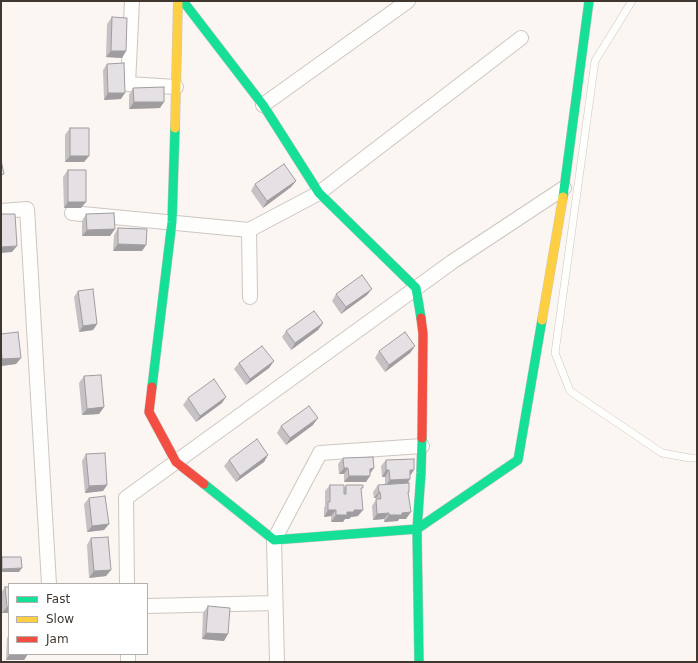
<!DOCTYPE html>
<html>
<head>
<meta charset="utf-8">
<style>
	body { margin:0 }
	#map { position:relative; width:698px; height:663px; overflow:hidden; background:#fbf6f2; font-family:"DejaVu Sans",sans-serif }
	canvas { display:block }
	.frame { position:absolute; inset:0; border:2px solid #403730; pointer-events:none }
	.legend { position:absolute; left:8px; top:583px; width:140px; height:72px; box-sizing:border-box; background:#fff; border:1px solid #b3afac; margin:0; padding:5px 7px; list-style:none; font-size:12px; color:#403730 }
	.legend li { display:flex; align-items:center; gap:8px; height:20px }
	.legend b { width:20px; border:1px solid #b3afac }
</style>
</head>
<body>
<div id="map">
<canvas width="698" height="663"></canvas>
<div class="frame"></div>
<ul class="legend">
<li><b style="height:5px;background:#16e098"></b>Fast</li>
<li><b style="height:5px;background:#ffcf43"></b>Slow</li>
<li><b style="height:5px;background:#f24e42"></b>Jam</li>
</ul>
</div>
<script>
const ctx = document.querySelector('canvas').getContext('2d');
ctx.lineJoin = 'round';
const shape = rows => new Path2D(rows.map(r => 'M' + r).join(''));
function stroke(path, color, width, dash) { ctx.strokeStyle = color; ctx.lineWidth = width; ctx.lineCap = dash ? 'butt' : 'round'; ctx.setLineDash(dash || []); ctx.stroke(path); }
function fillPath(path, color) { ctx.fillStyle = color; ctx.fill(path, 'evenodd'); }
const lane = shape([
	[632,1,595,61,555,353,570,391,662,453,690,458,697,458]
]);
const street = shape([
	[132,1,128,84,176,87],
	[263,105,408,1],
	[1,211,27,209,49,584],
	[72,213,249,230,250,297],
	[249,230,319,193,521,38],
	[127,584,126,498,452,262,564,188],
	[147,606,275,603],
	[128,654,128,662],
	[277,662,274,540,320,453,422,446]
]);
const fast = shape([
	[183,1,263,105,319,193,416,288,421,318],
	[563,197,589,1],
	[152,387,172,222,175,128],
	[204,484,274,540,417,529,518,460,542,320],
	[419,662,417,529,421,473,422,438]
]);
const slow = shape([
	[175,128,178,1],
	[542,320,563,197]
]);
const jam = shape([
	[421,318,423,334,422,438],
	[152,387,149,412,176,462,204,484]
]);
const wall = shape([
	[112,17,126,51,122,58,106,57,107,24],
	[107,64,121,99,104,100,103,70],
	[133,88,160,108,129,109,129,95],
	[70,128,89,156,84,162,65,162,65,135],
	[68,170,81,208,64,208,63,177],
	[296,181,291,187,263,208,251,191,255,184],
	[86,214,115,229,110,236,82,236,82,221],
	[118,228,146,245,142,251,113,251,114,235],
	[78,291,97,324,93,330,79,332,74,297],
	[336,294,367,295,341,314,332,301],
	[323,323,318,330,291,350,282,337,286,331],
	[1,334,21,358,16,364,1,366],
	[415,346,410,353,385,372,375,358,379,351],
	[274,361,269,368,246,385,234,369,239,363],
	[84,376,104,407,99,414,82,415,79,383],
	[188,398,222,403,196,422,183,405],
	[313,425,286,445,277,433,281,426],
	[86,454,107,485,103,491,85,493,82,461],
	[268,455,264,462,236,482,224,466,229,460],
	[343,458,374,468,370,473,366,482,344,482,344,474,339,474,338,464],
	[386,460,410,476,410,479,407,483,409,492,408,494,406,519,399,519,398,521,384,522,384,519,373,520,372,506,376,500,376,498,374,498,373,492,378,485,385,485,385,477,382,477,381,466],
	[330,485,344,488,346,485,361,490,358,516,351,517,349,519,345,519,343,522,331,522,331,516,324,517,324,508,325,506,325,491],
	[89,498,109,524,104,530,87,532,84,504],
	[91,538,111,570,106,576,89,578,87,545],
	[2,557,19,572,1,572,1,558],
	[5,587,9,613,2,613,1,593],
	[208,606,224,641,202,639,203,613],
	[9,634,9,654,28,654,24,660,6,660,7,638]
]);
const shadedWall = shape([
	[111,51,126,51,122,58,106,57],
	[108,93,125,93,121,99,104,100],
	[134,102,164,102,160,108,129,109],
	[70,156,89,156,84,162,65,162],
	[296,181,291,187,263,208,267,201],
	[68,202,86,202,81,208,64,208],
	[115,229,110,236,82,236,87,230],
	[118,244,146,245,142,251,113,251],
	[17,246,12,252,1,253,1,247],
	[372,289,367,295,341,314,346,307],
	[323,323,318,330,291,350,295,343],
	[97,324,93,330,79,332,83,326],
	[415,346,410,353,385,372,389,365],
	[21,358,16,364,1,366,1,361,2,359],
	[274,361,269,368,246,385,250,379],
	[226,397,222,403,196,422,200,416],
	[104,407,99,414,82,415,87,409],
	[318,418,313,425,286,445,290,438],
	[268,455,264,462,236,482,240,476],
	[344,468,348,468,344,474,339,474],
	[374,468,369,475,370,469],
	[386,470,389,470,385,477,382,477],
	[410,470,414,470,410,476],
	[349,476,370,476,366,482,344,482],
	[410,479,406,486,385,487,390,480],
	[107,485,103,491,85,493,89,486],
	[379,492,380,492,376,498,374,498],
	[328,510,336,510,331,516,324,517],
	[354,510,363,510,358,516,351,517,349,519,345,519,343,522,331,522,336,515],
	[411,512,406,519,399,519,398,521,384,522,389,515,402,513],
	[389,513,384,519,373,520,377,514],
	[109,524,104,530,87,532,92,526],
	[22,568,19,572,1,572,1,571,2,569],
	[111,570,106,576,89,578,94,571],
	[7,607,9,607,9,613,2,613],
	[206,633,228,634,224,641,202,639],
	[10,654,28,654,24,660,6,660]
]);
const building = shape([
	[112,17,127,18,126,51,111,51,112,17],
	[124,63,125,93,108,93,107,64,124,63],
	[164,87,164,102,134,102,133,88,164,87],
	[70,128,89,128,89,156,70,156,70,128],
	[1,160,4,174,1,175,1,160],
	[284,164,296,181,267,201,255,184,284,164],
	[68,170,86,170,86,202,68,202,68,170],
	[114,213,115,229,87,230,86,214,114,213],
	[1,214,15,214,17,246,1,247,1,214],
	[118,228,147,229,146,245,118,244,118,228],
	[362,275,372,289,346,307,336,294,362,275],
	[93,289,97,324,83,326,78,291,93,289],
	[314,311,323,323,295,343,286,331,314,311],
	[18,332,21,358,2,359,1,348,1,334,18,332],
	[405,332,415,346,389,365,379,351,405,332],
	[262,346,274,361,250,379,239,363,262,346],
	[101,375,104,407,87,409,84,376,101,375],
	[214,379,226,397,200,416,188,398,214,379],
	[309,406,318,418,290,438,281,426,309,406],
	[257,439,268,455,240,476,229,460,257,439],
	[105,453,107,485,89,486,86,454,105,453],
	[373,457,374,468,370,469,370,476,349,476,348,468,344,468,343,458,373,457],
	[414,459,414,470,410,470,410,479,390,480,389,470,386,470,386,460,414,459],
	[409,483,409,492,408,492,411,512,402,513,402,515,389,515,389,513,377,514,376,499,381,499,380,492,379,492,378,485,409,483],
	[330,485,344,485,344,494,346,494,346,485,363,485,363,488,361,488,363,510,354,510,354,512,347,512,347,515,336,515,336,510,328,510,328,502,330,502,330,485],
	[105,496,109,524,92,526,89,498,105,496],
	[108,537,111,570,94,571,91,538,108,537],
	[2,557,21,557,22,568,2,569,2,557],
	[5,587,9,587,9,607,7,607,5,587],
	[208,606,230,608,228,634,206,633,208,606]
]);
stroke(lane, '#cdc6c1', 8);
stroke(street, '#cdc6c1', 16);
stroke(fast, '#cdc6c1', 10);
stroke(slow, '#cdc6c1', 10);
stroke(jam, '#cdc6c1', 10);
stroke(lane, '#fefefd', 7);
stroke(street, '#fefefd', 14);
stroke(fast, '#16e098', 9);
stroke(slow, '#ffcf43', 9);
stroke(jam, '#f24e42', 9);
fillPath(wall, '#c5c1c4');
fillPath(shadedWall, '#a09da0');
fillPath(building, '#e5e0e4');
stroke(building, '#a09da0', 1);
</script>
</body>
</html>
